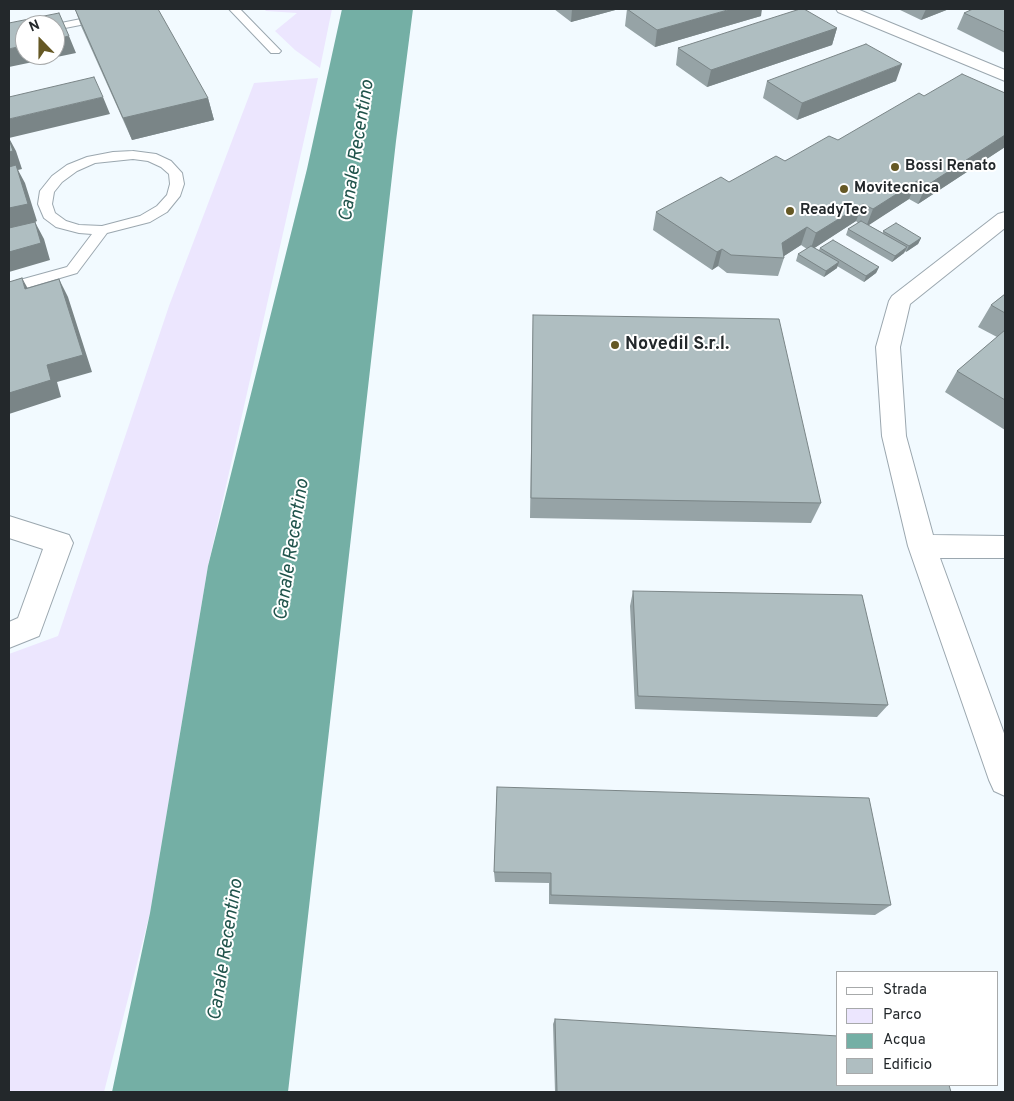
<!DOCTYPE html>
<html>
<head>
<meta charset="utf-8">
<style>
	body { margin:0 }
	#map { position:relative; width:1014px; height:1101px; overflow:hidden; background:#f2faff; font-family:Overpass,sans-serif }
	canvas { display:block }
	.frame { position:absolute; inset:0; border:10px solid #23282b; pointer-events:none }
	.legend { position:absolute; left:836px; top:971px; width:162px; height:115px; box-sizing:border-box; background:#fff; border:1px solid #a7a9aa; margin:0; padding:6px 9px; list-style:none; font-size:15px; color:#23282b }
	.legend li { display:flex; align-items:center; gap:10px; height:25px }
	.legend b { width:25px; border:1px solid #a7a9aa }
	.north { position:absolute; left:15px; top:15px; width:50px; height:50px; box-sizing:border-box; background:#fff; border:1px solid #a7a9aa; border-radius:50%; rotate:338deg; font-size:14px; font-weight:700; line-height:20px; text-align:center; color:#23282b }
	.north::after { content:''; display:block; margin:auto; width:18px; height:22px; background:#655824; clip-path:polygon(50% 0,100% 100%,50% 72%,0 100%) }
</style>
</head>
<body>
<div id="map">
<canvas width="1014" height="1101"></canvas>
<div class="frame"></div>
<ul class="legend">
<li><b style="height:6px;background:#fff"></b>Strada</li>
<li><b style="height:14px;background:#ece6fe"></b>Parco</li>
<li><b style="height:14px;background:#74afa5"></b>Acqua</li>
<li><b style="height:14px;background:#afbec1"></b>Edificio</li>
</ul>
<div class="north">N</div>
</div>
<script>
const ctx = document.querySelector('canvas').getContext('2d');
ctx.lineJoin = 'round';
function fillPath(path, color) { ctx.fillStyle = color; ctx.fill(path, 'evenodd'); }
const shape = rows => new Path2D(rows.map(r => 'M' + r).join(''));
function stroke(path, color, width, dash) { ctx.strokeStyle = color; ctx.lineWidth = width; ctx.lineCap = dash ? 'butt' : 'round'; ctx.setLineDash(dash || []); ctx.stroke(path); }
function label(font, color, halo, rows, align = 'center') {
  ctx.font = font + ' Overpass,sans-serif'; ctx.lineWidth = 4; ctx.setLineDash([]); ctx.textBaseline = 'middle'; ctx.strokeStyle = halo; ctx.fillStyle = color; for (const [text, x, y, turn = 0] of rows) {
    ctx.save(); ctx.translate(x, y); ctx.rotate((+turn || 0) * Math.PI / 180); ctx.textAlign = isNaN(turn) ? turn : align; if (halo) ctx.strokeText(text, 0, 0); ctx.fillText(text, 0, 0); ctx.restore();
  }
}
const green = shape([
	[264,9,332,9,320,68,295,50,275,31,297,13,266,11],
	[318,78,208,566,150,913,104,1092,9,1092,9,654,58,636,169,306,254,83]
]);
const water = shape([
	[342,9,413,9,396,141,288,1092,112,1092,150,913,208,566,307,169]
]);
const lane = shape([
	[131,9,151,9,146,12,55,30,55,25,51,25,131,9],
	[229,9,240,9,279,49,281,51,279,53,271,53,229,9],
	[133,151,156,154,171,161,182,173,184,184,180,196,167,212,150,222,107,233,77,273,9,293,9,283,67,267,92,234,79,233,56,227,44,218,38,204,40,191,52,176,67,165,87,157,113,152,133,151],
	[133,159,148,161,161,167,169,174,170,184,167,195,157,206,140,216,102,226,79,225,66,221,55,213,52,204,54,192,62,182,77,171,95,163,133,159]
]);
const street = shape([
	[836,9,857,9,1005,70,1005,81,838,12,836,9],
	[1005,212,1005,228,910,304,900,347,906,436,933,535,1005,536,1005,558,940,558,1005,736,1005,796,994,791,989,780,908,546,882,436,876,347,889,301,892,296,998,214,1005,212],
	[9,516,69,535,73,543,39,636,9,648,9,622,18,618,43,549,9,538,9,516]
]);
const wall = shape([
	[75,9,208,98,214,120,132,140,81,26],
	[554,9,619,9,571,22],
	[627,9,761,16,655,47,625,26],
	[898,9,949,9,921,20],
	[1005,9,1005,53,957,29,964,13],
	[837,28,832,45,707,87,676,65,678,48],
	[767,81,896,81,797,120,763,98],
	[1005,93,1005,147,918,204,909,199,868,225,883,233,883,231,921,238,918,244,906,252,905,251,904,253,892,262,846,235,848,229,858,223,856,221,814,248,819,250,820,248,879,267,876,273,864,282,837,266,837,268,824,277,796,261,798,254,807,249,801,245,784,256,784,258,778,276,727,273,718,266,712,270,653,230,656,212,729,182,838,140,924,96],
	[1005,294,1005,430,945,392,957,371,997,337,978,327,991,305],
	[533,315,821,503,811,523,530,518],
	[633,591,888,705,877,717,635,709,630,606],
	[497,787,891,905,875,915,549,904,549,883,495,882,494,872],
	[555,1019,951,1092,555,1092,553,1024]
]);
const shadedWall = shape([
	[572,9,619,9,571,22],
	[731,9,762,9,761,16,655,47,657,30],
	[926,9,949,9,921,20],
	[837,28,832,45,707,87,711,70],
	[69,36,76,53,9,67,9,49,25,45,25,55,55,55,55,39],
	[902,64,896,81,797,120,802,103],
	[103,97,110,114,9,138,16,151,22,169,18,170,25,183,37,221,35,222,44,239,50,260,9,272,9,119],
	[208,98,214,120,132,140,123,118],
	[1005,135,1005,147,918,204,926,186],
	[917,181,909,199,866,227,873,209],
	[863,204,856,221,810,251,816,233],
	[807,227,801,245,781,258,782,243],
	[921,238,918,244,906,252,909,246],
	[907,247,904,253,892,262,895,256],
	[722,249,718,266,712,270,717,252],
	[839,262,837,268,824,277,826,271],
	[879,267,876,273,864,282,866,276],
	[22,278,32,296,25,289],
	[59,279,68,297,92,372,57,382,61,397,9,414,9,393,47,365]
]);
const building = shape([
	[75,9,158,9,208,98,123,118,75,9],
	[627,9,731,9,657,30,627,9],
	[800,9,804,9,837,28,711,70,678,48,800,9],
	[973,9,1005,9,1005,32,964,13,973,9],
	[59,13,69,36,55,39,55,25,25,25,25,45,9,49,9,23,59,13],
	[866,44,902,64,802,103,767,81,866,44],
	[962,74,1005,93,1005,135,926,186,917,181,873,209,863,204,816,233,807,227,782,243,784,258,731,255,722,249,717,252,656,212,721,177,729,182,776,156,785,161,829,136,838,140,919,93,924,96,962,74],
	[94,77,103,97,9,119,9,97,94,77],
	[9,139,13,151,9,152,9,139],
	[16,165,28,204,9,208,9,167,16,165],
	[861,221,907,247,895,256,848,229,861,221],
	[35,222,41,243,9,252,9,228,35,222],
	[896,223,921,238,909,246,883,231,896,223],
	[833,240,879,267,866,276,820,248,833,240],
	[811,246,839,262,826,271,798,254,811,246],
	[22,278,25,289,59,279,83,355,47,365,51,380,9,393,9,282,22,278],
	[1005,294,1005,313,991,305,1005,294],
	[533,315,779,319,821,503,531,498,533,315],
	[1005,330,1005,400,957,371,1005,330],
	[633,591,862,595,888,705,638,696,633,591],
	[497,787,869,798,891,905,551,895,551,873,494,872,497,787],
	[555,1019,838,1036,838,1085,949,1085,951,1092,557,1092,555,1019]
]);
const markers = [
	[895,167,5,"#655824"],
	[844,189,5,"#655824"],
	[790,211,5,"#655824"],
	[615,345,5,"#655824"]
];
const farPoinames = [
	["Bossi Renato",905,167],
	["Movitecnica",854,189],
	["ReadyTec",800,211]
];
const poiNames = [
	["Novedil S.r.l.",625,345]
];
const waterNames = [
	["Canale Recentino",358,151,-81],
	["Canale Recentino",293,550,-81],
	["Canale Recentino",227,950,-81]
];
fillPath(green, '#ece6fe');
fillPath(water, '#74afa5');
stroke(lane, '#9ba7af', 2);
stroke(street, '#9ba7af', 2);
fillPath(lane, '#fff');
fillPath(street, '#fff');
fillPath(wall, '#96a3a6');
fillPath(shadedWall, '#7a8587');
fillPath(building, '#afbec1');
stroke(building, '#7a8587', 1);
for (const [x, y, r, color] of markers) { const dot = new Path2D(); dot.arc(x, y, r, 0, 2 * Math.PI); ctx.fillStyle = color; ctx.fill(dot); stroke(dot, '#fff', 2); }
label('bold 15px', '#23282b', '#fff', farPoinames, 'left');
label('bold 18px', '#23282b', '#fff', poiNames, 'left');
label('italic 19px', '#21544c', '#fff', waterNames);
</script>
</body>
</html>
